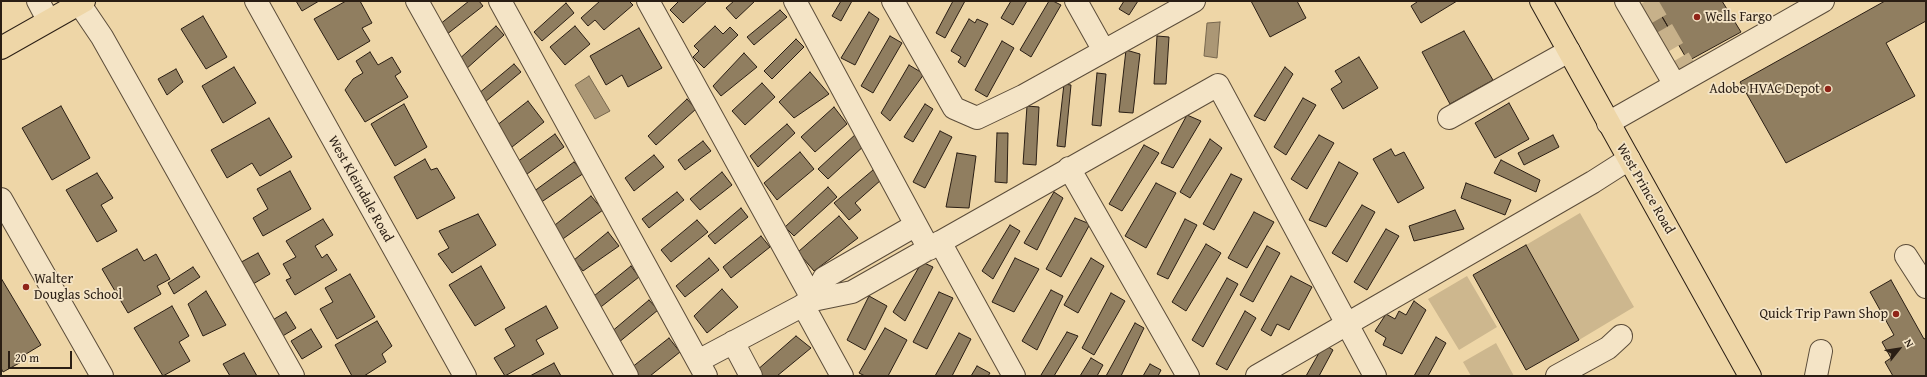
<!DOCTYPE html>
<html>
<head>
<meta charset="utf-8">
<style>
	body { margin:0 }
	#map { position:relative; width:1927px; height:377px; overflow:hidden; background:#eed6a7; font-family:"Gentium Book Plus",serif }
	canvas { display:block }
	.frame { position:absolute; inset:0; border:2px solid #2a1e14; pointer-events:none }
	.north { position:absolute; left:1879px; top:329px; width:40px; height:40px; -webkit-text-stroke:3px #f4e4c6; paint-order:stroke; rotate:60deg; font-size:11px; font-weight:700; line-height:16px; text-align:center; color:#2a1e14 }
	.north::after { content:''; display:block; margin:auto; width:14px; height:18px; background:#2a1e14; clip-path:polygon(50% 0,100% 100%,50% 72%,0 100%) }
	.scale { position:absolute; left:8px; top:351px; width:64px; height:18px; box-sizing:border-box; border:2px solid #2a1e14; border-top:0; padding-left:5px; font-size:12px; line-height:14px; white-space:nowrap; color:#2a1e14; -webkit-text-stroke:3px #f4e4c6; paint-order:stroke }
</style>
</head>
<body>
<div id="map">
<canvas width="1927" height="377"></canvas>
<div class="frame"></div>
<div class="north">N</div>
<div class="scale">20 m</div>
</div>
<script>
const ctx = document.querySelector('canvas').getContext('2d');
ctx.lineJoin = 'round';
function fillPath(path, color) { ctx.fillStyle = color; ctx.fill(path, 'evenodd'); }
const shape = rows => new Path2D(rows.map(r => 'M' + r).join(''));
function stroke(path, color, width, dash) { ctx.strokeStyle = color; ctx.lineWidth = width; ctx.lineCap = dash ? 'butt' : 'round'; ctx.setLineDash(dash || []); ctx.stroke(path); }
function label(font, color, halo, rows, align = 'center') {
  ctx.font = font + ' "Gentium Book Plus",serif'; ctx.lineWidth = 3.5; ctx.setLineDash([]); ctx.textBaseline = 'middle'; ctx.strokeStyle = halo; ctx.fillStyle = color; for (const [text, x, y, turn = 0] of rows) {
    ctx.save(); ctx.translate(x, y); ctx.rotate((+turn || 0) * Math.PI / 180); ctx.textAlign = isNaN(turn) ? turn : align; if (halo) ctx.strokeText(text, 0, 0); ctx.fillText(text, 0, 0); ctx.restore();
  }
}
const green = shape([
	[1580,213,1634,307,1579,340,1526,245],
	[1467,276,1497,327,1459,350,1428,299],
	[1496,343,1514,376,1471,376,1463,362]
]);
const water = shape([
	[1220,22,1217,58,1204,56,1207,23,1220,22],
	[589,76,610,111,595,119,575,85,589,76]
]);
const building = shape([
	[296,1,319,1,302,11,296,1],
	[346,1,360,1,372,23,362,28,370,41,338,60,314,19,346,1],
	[469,1,479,1,483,6,446,35,439,25,469,1],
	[600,1,629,1,633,5,604,30,595,20,588,26,581,18,600,1],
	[679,1,707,1,683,23,670,10,679,1],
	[734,1,755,1,736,19,726,8,734,1],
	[841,1,852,1,841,21,832,16,841,1],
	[953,1,965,1,945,38,936,33,953,1],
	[1011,1,1027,1,1013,25,1001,18,1011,1],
	[1049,1,1053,1,1061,5,1031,57,1020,50,1049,1],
	[1124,1,1138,1,1129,15,1119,9,1124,1],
	[1251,1,1297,1,1306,18,1270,37,1251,1],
	[1416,1,1457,1,1421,23,1411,6,1417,2,1416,1],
	[1653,1,1722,1,1741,32,1688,61,1653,1],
	[1653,1,1676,41,1660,50,1637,10,1653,1],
	[1885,1,1926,1,1926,21,1886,43,1915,96,1786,163,1740,82,1885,1],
	[566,3,574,13,542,41,534,32,566,3],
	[780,10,787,17,754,45,747,37,780,10],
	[869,12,879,19,855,65,841,58,869,12],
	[203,16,227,57,206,69,181,29,203,16],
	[969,19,975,23,977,19,988,24,965,67,958,62,961,57,951,51,969,19],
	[496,26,504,35,465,70,457,61,496,26],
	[575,26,590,44,565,65,550,47,575,26],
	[715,26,723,34,730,27,738,35,704,68,693,57,699,51,694,46,715,26],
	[639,28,662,68,628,87,622,75,606,85,590,56,639,28],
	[1464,31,1493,80,1450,104,1422,52,1464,31],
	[890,36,902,43,873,93,861,86,890,36],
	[1157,36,1169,37,1166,84,1154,84,1157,36],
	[796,39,804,47,772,79,764,71,796,39],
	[1002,41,1014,48,987,97,975,90,1002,41],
	[1126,50,1140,54,1133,113,1119,112,1126,50],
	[370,52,378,65,392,57,401,72,395,76,408,97,365,122,345,90,353,79,363,73,356,61,370,52],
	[744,53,757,67,721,96,713,86,744,53],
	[1359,57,1378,88,1343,109,1331,89,1342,82,1335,71,1359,57],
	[514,64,521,72,485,102,478,94,514,64],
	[909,65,924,74,890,121,881,113,909,65],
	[234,67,256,103,223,123,202,86,234,67],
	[1285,67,1293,74,1265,121,1254,116,1285,67],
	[176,69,183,82,167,95,158,79,176,69],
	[810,72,829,94,794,118,779,102,810,72],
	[1097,73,1106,74,1101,126,1092,125,1097,73],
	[762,83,775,97,745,125,732,111,762,83],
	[1064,84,1071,85,1065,147,1057,146,1064,84],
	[1303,98,1316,105,1286,155,1274,147,1303,98],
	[687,99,696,109,656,145,648,136,687,99],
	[528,101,544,122,512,147,496,126,528,101],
	[1509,103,1529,139,1495,158,1475,123,1509,103],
	[404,104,427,147,395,166,371,124,404,104],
	[925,104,933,109,913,142,904,137,925,104],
	[61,106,90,158,52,180,22,128,61,106],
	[1027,106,1039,107,1036,165,1023,164,1027,106],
	[834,107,847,124,815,152,801,137,834,107],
	[1187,115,1201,121,1173,168,1161,163,1187,115],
	[269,118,292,157,260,176,252,163,227,178,211,150,269,118],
	[787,124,795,133,758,167,750,156,787,124],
	[940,131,952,137,925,188,913,182,940,131],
	[857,133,866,144,828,179,818,169,857,133],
	[997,133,1008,133,1007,183,995,182,997,133],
	[555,134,564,147,523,177,513,165,555,134],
	[1319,135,1334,143,1307,189,1291,179,1319,135],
	[1553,135,1559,147,1524,165,1518,153,1553,135],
	[1210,139,1222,148,1190,198,1180,192,1210,139],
	[703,141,711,151,685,170,678,160,703,141],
	[1144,145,1159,153,1122,211,1109,204,1144,145],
	[1391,149,1395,156,1404,152,1424,188,1398,203,1373,159,1391,149],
	[800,152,814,169,777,200,764,183,800,152],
	[957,153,976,156,969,208,946,207,957,153],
	[654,155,664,167,634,191,625,178,654,155],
	[425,159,431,170,437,168,455,198,417,219,394,177,425,159],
	[1501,160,1540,180,1536,192,1494,173,1501,160],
	[574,162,584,173,540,203,533,192,574,162],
	[1339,162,1358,173,1326,227,1309,220,1339,162],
	[873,170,881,180,855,203,861,210,849,220,834,203,873,170],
	[290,171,311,209,263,236,253,218,268,209,257,189,290,171],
	[722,172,732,185,700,210,690,199,722,172],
	[97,173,113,198,101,205,117,231,97,242,66,190,97,173],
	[1231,174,1242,179,1214,230,1203,224,1231,174],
	[1156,183,1176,193,1146,248,1125,236,1156,183],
	[1466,183,1511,200,1505,215,1461,198,1466,183],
	[828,187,837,197,794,236,785,227,828,187],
	[677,192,684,200,649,228,642,219,677,192],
	[1054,192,1063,198,1037,250,1024,243,1054,192],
	[591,196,603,210,560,241,550,229,591,196],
	[1362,205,1375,212,1347,262,1332,253,1362,205],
	[741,208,748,217,715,244,708,236,741,208],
	[1455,210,1464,229,1414,241,1409,226,1455,210],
	[1254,212,1274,222,1247,268,1228,258,1254,212],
	[478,214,496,245,452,273,438,254,449,248,439,231,478,214],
	[839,216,858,238,814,271,798,252,839,216],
	[1075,218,1090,224,1061,277,1046,269,1075,218],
	[323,219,333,235,315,246,322,258,327,254,337,270,295,295,286,280,291,278,283,264,296,257,286,241,323,219],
	[1185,219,1197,225,1168,279,1157,274,1185,219],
	[697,220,708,232,671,262,661,250,697,220],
	[1010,225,1020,231,993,279,982,271,1010,225],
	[1386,229,1399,236,1367,290,1354,282,1386,229],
	[608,232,619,246,583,271,574,260,608,232],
	[761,236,770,247,731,278,723,267,761,236],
	[1206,244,1221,253,1186,311,1172,302,1206,244],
	[1526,245,1579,340,1526,370,1473,275,1526,245],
	[1267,246,1280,253,1253,302,1240,295,1267,246],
	[137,249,144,261,156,254,170,279,157,286,161,294,128,313,102,269,137,249],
	[258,253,270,274,248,287,234,266,258,253],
	[709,258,719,270,685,297,676,286,709,258],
	[1015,258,1039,269,1014,312,992,302,1015,258],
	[1091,258,1104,266,1078,313,1064,305,1091,258],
	[922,262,933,267,905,321,893,312,922,262],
	[481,266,505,308,475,326,449,285,481,266],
	[631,266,639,277,597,310,589,300,631,266],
	[193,267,200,277,174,294,168,283,193,267],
	[350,274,375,317,337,339,320,309,333,302,325,288,350,274],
	[1291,276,1312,287,1289,330,1277,324,1271,336,1261,330,1291,276],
	[1,278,41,345,21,357,23,361,3,372,1,368,1,278],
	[1227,278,1238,284,1203,347,1192,340,1227,278],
	[1891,280,1924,339,1926,338,1926,376,1893,376,1885,362,1891,358,1882,342,1894,335,1870,292,1891,280],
	[722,289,738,307,707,333,694,316,722,289],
	[1051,290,1063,296,1037,350,1022,341,1051,290],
	[206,291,226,325,203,336,188,304,206,291],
	[939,292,953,298,927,349,913,342,939,292],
	[1111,293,1125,301,1094,355,1082,348,1111,293],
	[869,296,887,306,865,350,847,340,869,296],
	[649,300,658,310,618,343,610,333,649,300],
	[1414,301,1426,310,1402,354,1383,345,1386,338,1375,331,1386,314,1395,319,1399,311,1406,315,1414,301],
	[172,306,189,336,179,342,190,361,163,376,134,328,172,306],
	[546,306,558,328,536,340,544,354,505,376,494,358,515,346,505,329,546,306],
	[1245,311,1256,318,1227,370,1216,364,1245,311],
	[286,312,296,328,281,337,271,321,286,312],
	[377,321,392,346,382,354,386,362,364,376,352,376,335,345,377,321],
	[1135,323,1144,328,1121,376,1106,376,1135,323],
	[885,328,907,340,888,376,865,376,859,373,885,328],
	[311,329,322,347,302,359,291,341,311,329],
	[1067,332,1078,336,1054,376,1043,376,1041,375,1067,332],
	[959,333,971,339,952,376,935,376,959,333],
	[796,336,811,348,777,376,760,376,756,371,796,336],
	[1436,337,1446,343,1428,376,1414,376,1436,337],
	[669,338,680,352,650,376,638,376,631,368,669,338],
	[1324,344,1333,350,1319,376,1306,376,1324,344],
	[244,353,257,376,230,376,223,364,244,353],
	[1091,358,1103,365,1097,376,1080,376,1091,358],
	[554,363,561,376,530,376,554,363],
	[1150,364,1161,370,1158,376,1143,376,1150,364],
	[977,366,990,373,988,376,971,376,977,366]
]);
const minorTunnel = shape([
	[1646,1,1690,77]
]);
const minor = shape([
	[38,1,48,20],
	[256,1,465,376],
	[417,1,627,376],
	[500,1,706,376],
	[648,1,813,300],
	[795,1,929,249],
	[893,1,954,108,977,118,1023,96,1194,1],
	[1076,1,1104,51],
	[1626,1,1675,85],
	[79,3,102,37,293,376],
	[1449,118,1569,51],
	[1608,123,1823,1],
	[1069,168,1188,376],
	[1,199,102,376],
	[940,242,1014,376],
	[1906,256,1926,287],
	[813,300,824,278,916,225],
	[803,305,842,376],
	[733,342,751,376],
	[698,361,813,300,852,292,1218,85,1375,376],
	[1257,376,1593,182,1629,159],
	[1557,376,1608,348,1621,336],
	[1816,376,1821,351]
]);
const major = shape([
	[1541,1,1750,376],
	[1,48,84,1]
]);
const markers = [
	[1697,17,4,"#8f2418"],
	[1828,89,4,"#8f2418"],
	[26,287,4,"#8f2418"],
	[1896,314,4,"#8f2418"]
];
const poiNames = [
	["Wells Fargo",1705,17],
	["Adobe HVAC Depot",1820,89,"right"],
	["Walter",34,279],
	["Douglas School",34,295],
	["Quick Trip Pawn Shop",1888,314,"right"]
];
const streetNames = [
	["West Kleindale Road",360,189,61],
	["West Prince Road",1645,189,60]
];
fillPath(green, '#cdb78e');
fillPath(water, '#ab9775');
stroke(water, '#77674e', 1);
fillPath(building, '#907e60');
stroke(building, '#2a1e14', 1);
stroke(minorTunnel, '#c7b18a', 22, [22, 11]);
stroke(minor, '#5b4c39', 24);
stroke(major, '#2a1e14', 24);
stroke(minor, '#f4e4c6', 22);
stroke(major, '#eed6a7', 22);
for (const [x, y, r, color] of markers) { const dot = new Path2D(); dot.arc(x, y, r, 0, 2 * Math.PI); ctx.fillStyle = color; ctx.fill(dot); stroke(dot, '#f4e4c6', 1.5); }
label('14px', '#2a1e14', '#f4e4c6', poiNames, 'left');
label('14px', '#2a1e14', '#f4e4c6', streetNames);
</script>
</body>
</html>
